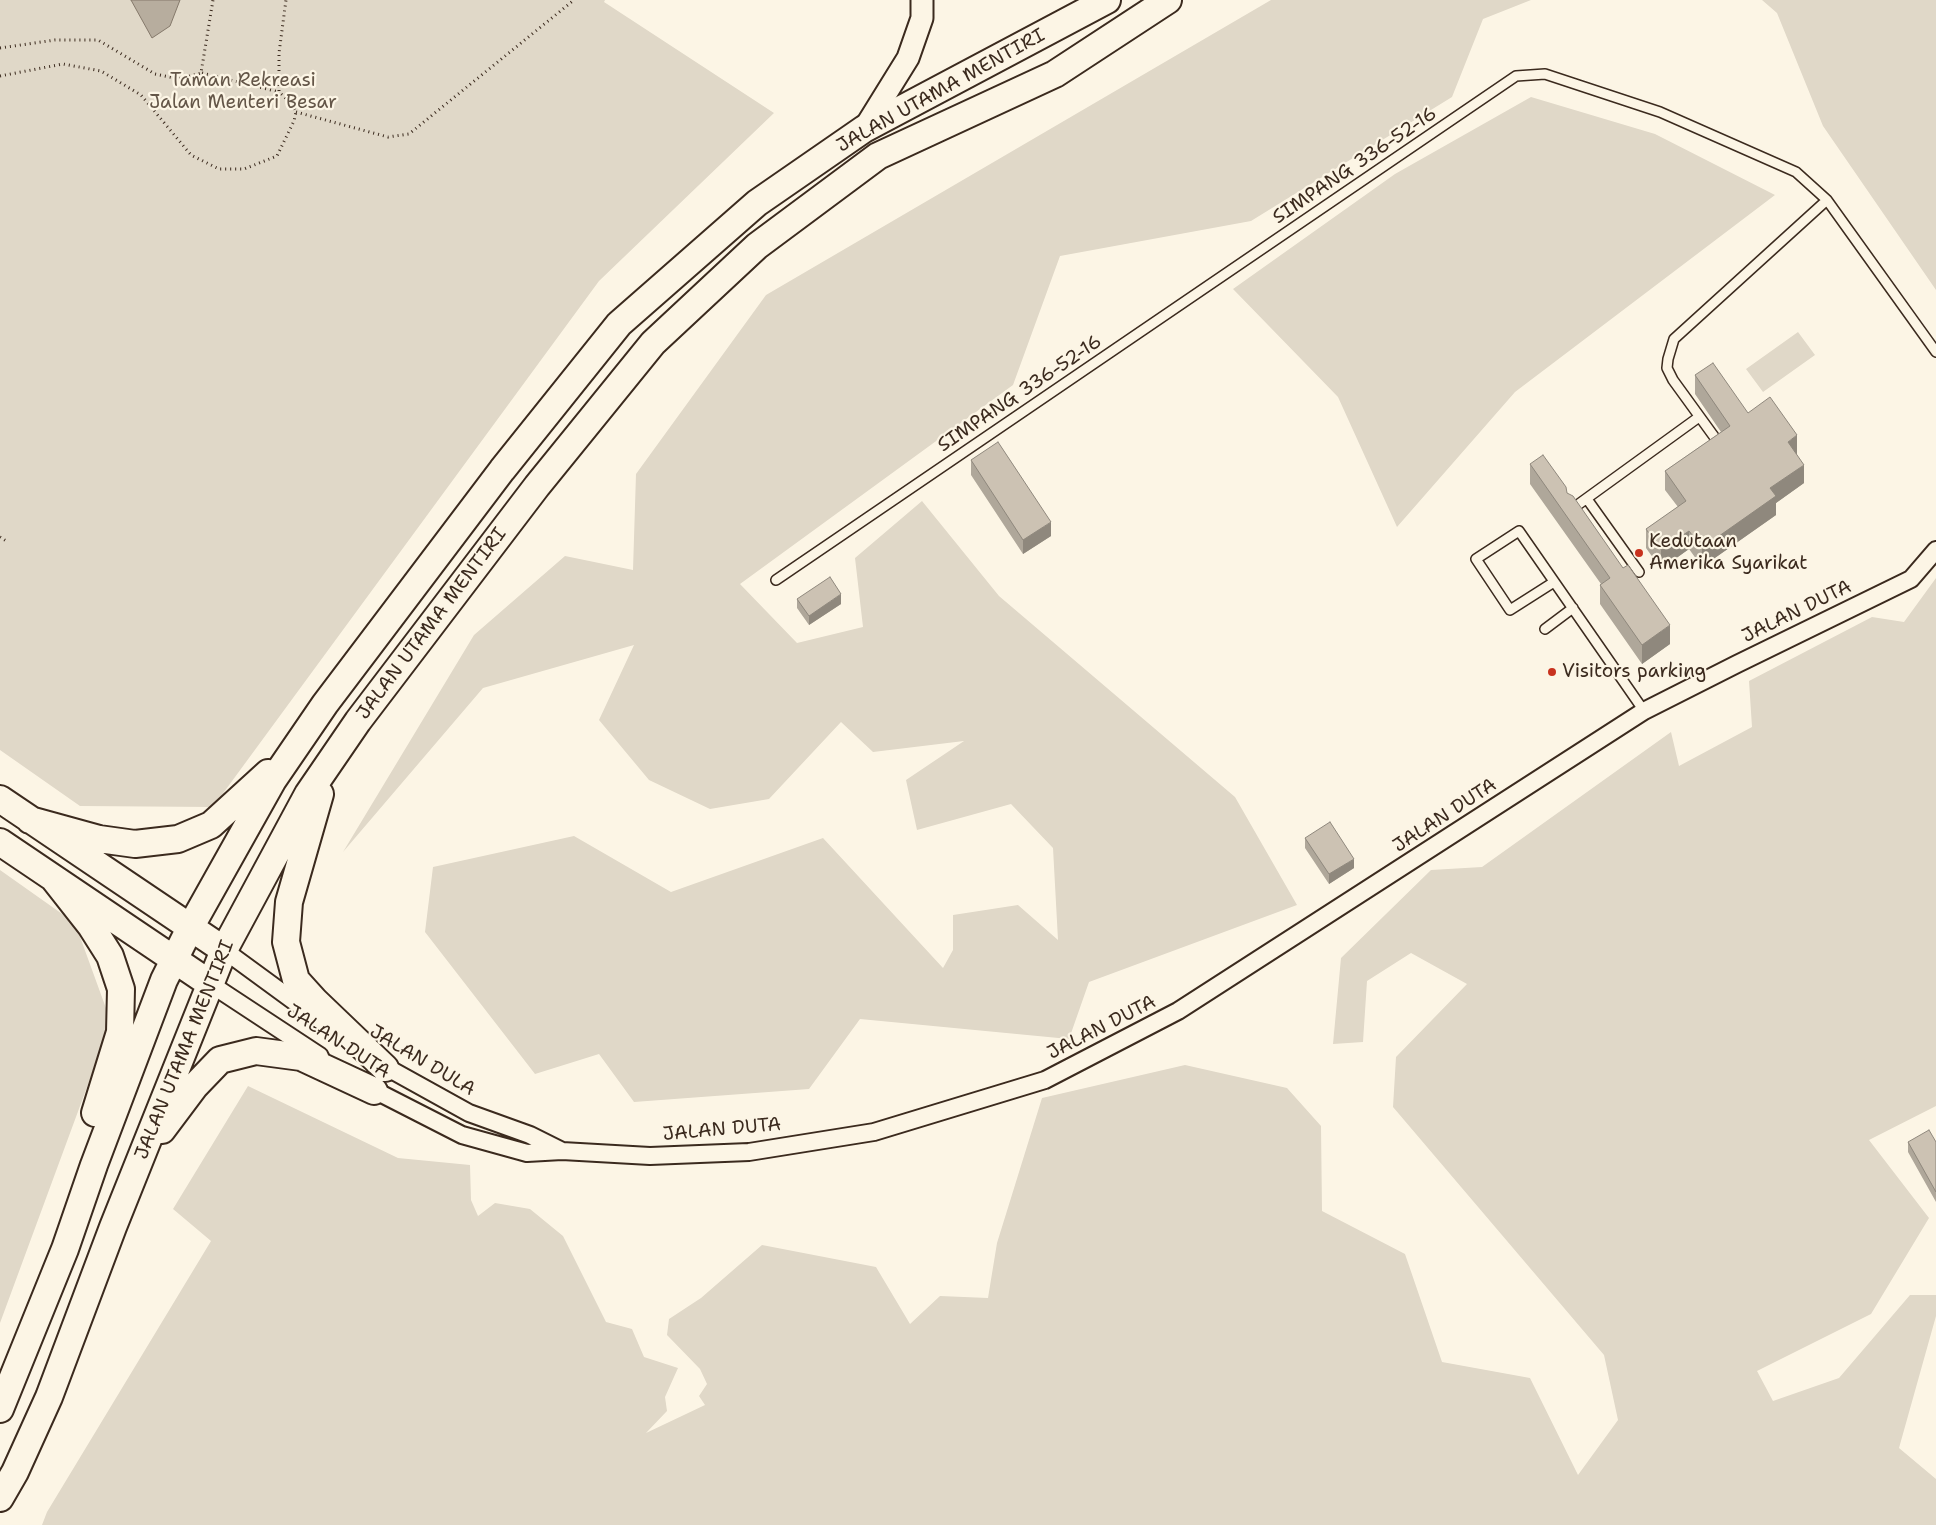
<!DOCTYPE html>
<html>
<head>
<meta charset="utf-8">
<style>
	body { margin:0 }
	canvas { display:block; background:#fcf5e5 }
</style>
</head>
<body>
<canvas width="1936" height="1525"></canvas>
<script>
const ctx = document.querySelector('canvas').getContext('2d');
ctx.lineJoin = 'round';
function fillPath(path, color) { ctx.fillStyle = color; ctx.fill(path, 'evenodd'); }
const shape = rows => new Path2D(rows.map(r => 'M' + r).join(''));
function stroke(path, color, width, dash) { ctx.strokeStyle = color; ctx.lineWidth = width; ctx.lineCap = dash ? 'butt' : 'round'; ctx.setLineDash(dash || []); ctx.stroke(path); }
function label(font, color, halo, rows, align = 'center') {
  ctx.font = font + ' "Shantell Sans",sans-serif'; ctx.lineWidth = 4.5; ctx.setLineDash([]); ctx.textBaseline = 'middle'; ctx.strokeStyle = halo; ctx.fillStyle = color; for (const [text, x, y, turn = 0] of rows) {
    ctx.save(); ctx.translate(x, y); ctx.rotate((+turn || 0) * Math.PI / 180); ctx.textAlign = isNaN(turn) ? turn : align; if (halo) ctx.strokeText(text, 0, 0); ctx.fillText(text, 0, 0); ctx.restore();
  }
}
const green = shape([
	[0,0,605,0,604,2,774,113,599,281,213,807,80,806,0,750],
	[1271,0,1531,0,1483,19,1452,97,1251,221,1060,256,1013,385,740,584,797,643,863,627,855,558,922,501,999,596,1235,797,1297,905,1089,982,1069,1039,860,1019,809,1089,634,1102,599,1054,535,1074,425,932,433,867,574,836,671,892,823,838,943,968,953,950,953,915,1018,905,1058,940,1053,848,1011,804,917,830,906,780,964,741,873,752,841,722,769,799,710,809,649,780,599,720,634,645,483,688,343,852,474,635,565,556,633,570,636,474,766,295],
	[1762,0,1936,0,1936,290,1823,126,1777,13],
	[1531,97,1655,134,1775,195,1515,392,1397,527,1338,397,1233,289,1395,174],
	[1798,332,1815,355,1763,392,1746,369],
	[1936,578,1936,1106,1869,1140,1929,1218,1871,1314,1757,1371,1773,1401,1839,1378,1910,1295,1936,1295,1936,1316,1899,1448,1936,1479,1936,1525,42,1525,47,1512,211,1241,173,1209,248,1086,398,1158,470,1165,471,1200,478,1216,495,1203,530,1209,563,1236,606,1322,632,1329,644,1357,678,1368,665,1397,667,1411,646,1433,705,1405,699,1396,707,1384,700,1369,667,1335,669,1319,701,1298,762,1245,876,1267,910,1324,940,1296,988,1298,997,1243,1042,1098,1185,1065,1287,1088,1321,1126,1322,1211,1405,1254,1442,1362,1530,1378,1578,1475,1618,1420,1604,1355,1393,1107,1396,1057,1467,984,1411,953,1367,981,1363,1042,1333,1044,1341,958,1431,870,1482,867,1671,732,1679,766,1752,727,1749,681,1872,617,1904,622],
	[0,870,75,923,111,1022,0,1323]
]);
const water = shape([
	[131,0,180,0,170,26,152,38,131,0]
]);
const path = shape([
	[0,48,55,40,98,40,155,74,179,79,201,73,213,0],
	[202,73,279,92],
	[0,76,63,64,101,71,141,95,191,155,219,169,244,169,277,156,294,121,296,112,292,104,279,92,279,53,286,0],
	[296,112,388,137,409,134,574,0],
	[0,537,8,542]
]);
const service = shape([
	[1718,442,1673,380,1667,368,1668,359,1674,339,1827,200],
	[1587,499,1639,572],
	[1572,509,1699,417],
	[776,580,1516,76,1545,74,1660,112,1796,172,1827,200,1936,352],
	[1554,582,1510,610,1476,559,1519,531,1644,711],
	[1545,629,1573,608]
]);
const minor = shape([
	[224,950,321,1021],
	[209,983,320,1056],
	[377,1062,469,1113,530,1135,562,1151],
	[368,1087,462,1135,527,1153,562,1151,650,1156,749,1152,874,1132,1045,1080,1178,1011,1644,711,1737,664,1911,579,1936,550]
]);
const tertiary = shape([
	[864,129,908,58,922,18,922,0]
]);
const primary = shape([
	[320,794,289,902,286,942,296,980,315,1001,385,1068],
	[0,799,224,950],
	[30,820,99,839,135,844,178,839,211,825,268,773],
	[0,842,209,983],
	[54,879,91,926,110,956,121,989,120,1032,95,1113],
	[162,1130,195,1086,220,1060,256,1051,301,1057,374,1091],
	[0,1409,65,1249,94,1165,164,980,190,928,273,780,325,704,502,470,619,324,757,203,864,129,1107,0],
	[0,1498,15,1472,49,1397,113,1227,224,950,308,794,358,721,537,486,653,343,757,246,878,156,1055,74,1168,0]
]);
const wall = shape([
	[1695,375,1748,413,1797,454,1796,454,1804,483,1776,503,1776,515,1702,567,1689,549,1661,569,1646,548,1646,529,1678,507,1665,490,1665,471,1721,432,1695,394],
	[971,460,1051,536,1023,554,971,475],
	[1530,464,1567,493,1670,644,1642,664,1600,604,1600,585,1601,584,1530,484],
	[797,599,841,604,809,625,797,608],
	[1305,838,1354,868,1329,884,1305,848],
	[1908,1142,1936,1142,1936,1202,1908,1152]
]);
const shadedWall = shape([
	[1797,435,1797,454,1788,460,1788,442],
	[1804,465,1804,483,1776,503,1776,515,1702,567,1702,548,1770,488],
	[1051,522,1051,536,1023,554,1023,540],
	[1689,531,1689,549,1661,569,1661,550],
	[841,594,841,604,809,625,809,616],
	[1670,625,1670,644,1642,664,1642,645],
	[1354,859,1354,868,1329,884,1329,874]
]);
const building = shape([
	[1713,363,1748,413,1770,397,1797,435,1788,442,1804,465,1770,488,1776,496,1702,548,1689,531,1661,550,1646,529,1686,501,1665,471,1730,426,1695,375,1713,363],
	[998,442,1051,522,1023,540,971,460,998,442],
	[1543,455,1566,487,1567,493,1573,496,1623,568,1628,565,1670,625,1642,645,1600,585,1610,578,1530,464,1543,455],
	[830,577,841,594,809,616,797,599,830,577],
	[1330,822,1354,859,1329,874,1305,838,1330,822],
	[1929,1130,1936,1142,1936,1192,1908,1142,1929,1130]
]);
const markers = [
	[1639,553,5,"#c8321e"],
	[1552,672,5,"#c8321e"]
];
const parkNames = [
	["Taman Rekreasi",243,81],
	["Jalan Menteri Besar",243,103]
];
const streetNames = [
	["JALAN UTAMA MENTIRI",941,91,-29],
	["SIMPANG 336-52-16",1355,166,-34],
	["SIMPANG 336-52-16",1020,394,-34],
	["JALAN DUTA",1797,612,-26],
	["JALAN UTAMA MENTIRI",432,624,-53],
	["JALAN DUTA",1445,816,-33],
	["JALAN DUTA",1102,1028,-27],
	["JALAN DUTA",338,1042,33],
	["JALAN UTAMA MENTIRI",185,1050,-68],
	["JALAN DULA",422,1061,31],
	["JALAN DUTA",722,1130,-5]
];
const poiNames = [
	["Kedutaan",1649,542],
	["Amerika Syarikat",1649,564],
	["Visitors parking",1562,672]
];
fillPath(green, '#e0d8c8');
fillPath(water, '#b7ad9e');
stroke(water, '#85796b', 1);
stroke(service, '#3b2a1e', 12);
stroke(minor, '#3b2a1e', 20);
stroke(tertiary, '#3b2a1e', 25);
stroke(primary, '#3b2a1e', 30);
stroke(path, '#3b2a1e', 3, [1, 4]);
stroke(service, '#fcf5e5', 9);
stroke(minor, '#fcf5e5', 16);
stroke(tertiary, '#fcf5e5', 21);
stroke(primary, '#fcf5e5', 26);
fillPath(wall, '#afa79a');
fillPath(shadedWall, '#8f887d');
fillPath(building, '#ccc2b3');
stroke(building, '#8f887d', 1);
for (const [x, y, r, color] of markers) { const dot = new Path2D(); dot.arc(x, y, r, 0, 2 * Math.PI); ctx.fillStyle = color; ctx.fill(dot); stroke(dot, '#fcf5e5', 2); }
label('19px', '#645648', '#fcf5e5', parkNames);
label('19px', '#3b2a1e', '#fcf5e5', streetNames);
label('19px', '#3b2a1e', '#fcf5e5', poiNames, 'left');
</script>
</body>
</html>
